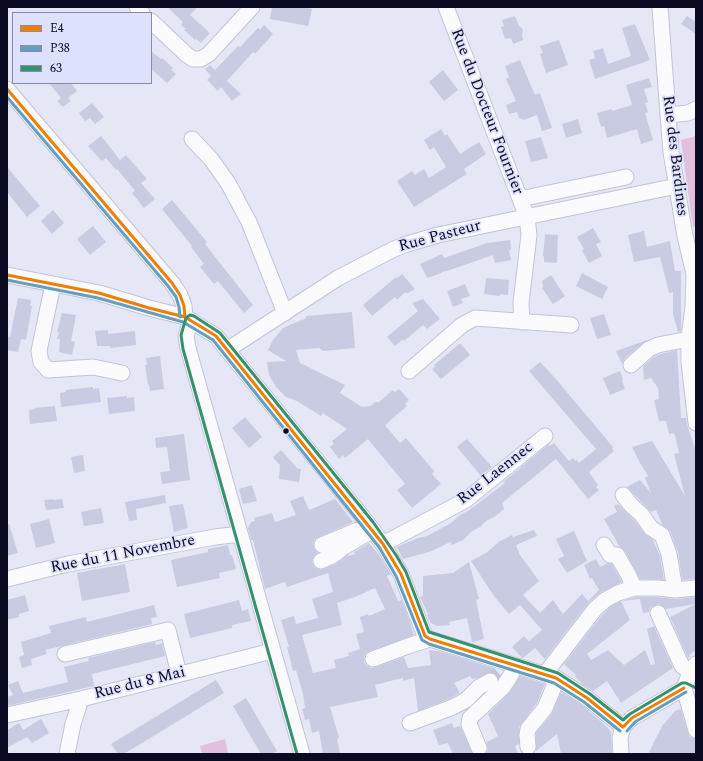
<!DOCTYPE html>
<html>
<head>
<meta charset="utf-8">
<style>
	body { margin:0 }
	#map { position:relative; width:703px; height:761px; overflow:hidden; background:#e5e7f7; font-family:Spectral,serif }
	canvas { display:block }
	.frame { position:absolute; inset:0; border:8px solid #0b0a23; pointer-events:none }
	.legend { position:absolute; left:12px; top:12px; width:140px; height:72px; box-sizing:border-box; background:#dee1fe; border:1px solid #8a8ba6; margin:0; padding:5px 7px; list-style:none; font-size:12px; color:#0b0a23 }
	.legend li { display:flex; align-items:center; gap:8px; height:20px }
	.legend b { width:20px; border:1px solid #8a8ba6 }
</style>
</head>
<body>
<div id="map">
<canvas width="703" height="761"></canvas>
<div class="frame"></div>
<ul class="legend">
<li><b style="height:5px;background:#f07e00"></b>E4</li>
<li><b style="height:5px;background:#659fc0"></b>P38</li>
<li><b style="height:5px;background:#36916d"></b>63</li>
</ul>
</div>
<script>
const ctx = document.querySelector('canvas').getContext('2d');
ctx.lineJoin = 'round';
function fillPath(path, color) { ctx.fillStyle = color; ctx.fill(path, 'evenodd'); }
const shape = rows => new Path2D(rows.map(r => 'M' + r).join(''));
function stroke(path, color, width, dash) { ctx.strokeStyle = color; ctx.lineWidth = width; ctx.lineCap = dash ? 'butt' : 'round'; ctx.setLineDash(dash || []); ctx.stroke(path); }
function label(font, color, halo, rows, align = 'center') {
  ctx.font = font + ' Spectral,serif'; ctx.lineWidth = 3.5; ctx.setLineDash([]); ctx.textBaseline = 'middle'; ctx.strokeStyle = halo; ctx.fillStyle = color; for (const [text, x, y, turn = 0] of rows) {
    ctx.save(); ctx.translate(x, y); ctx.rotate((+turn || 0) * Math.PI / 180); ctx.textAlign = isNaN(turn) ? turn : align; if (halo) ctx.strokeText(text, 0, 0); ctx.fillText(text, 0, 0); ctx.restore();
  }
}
const green = shape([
	[696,136,696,226,693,227,681,140],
	[225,739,228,754,202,754,200,746]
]);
const building = shape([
	[167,7,198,7,190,15,210,33,201,43,196,39,195,40,184,30,186,29,181,25,183,22],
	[272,7,302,7,312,9,308,26,270,19],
	[515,16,519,26,522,28,523,31,522,35,523,40,513,44,511,38,505,39,501,27,504,26,502,20],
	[687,16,696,22,696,34,681,24],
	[635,24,650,60,595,79,589,60,595,58,593,51,603,48,608,64,631,56,622,28],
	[264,25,273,34,255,54,253,52,227,81,241,94,232,101,221,87,218,91,207,80,211,76,205,69,210,65,215,70,238,46,240,47,258,28,260,30],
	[559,40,568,65,546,73,540,54,543,53,540,46],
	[151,51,161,59,162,58,173,68,171,70,176,74,167,83,151,69],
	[520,60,535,95,540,93,552,128,542,131,537,115,524,120,519,118,517,112,509,114,506,105,516,101,506,79,509,77,505,66],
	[443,70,458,90,444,101,429,82],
	[649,78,652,87,644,89,648,102,645,103,648,112,645,113,653,140,641,144,637,129,607,138,604,126,601,127,597,113,612,109,612,111,632,105,626,85],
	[49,83,71,83,77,91,68,98,71,101,63,107,57,101,61,98],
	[92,103,104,117,95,124,90,118,85,121,79,113],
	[578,119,582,133,566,138,562,124],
	[441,129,445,136,447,134,460,154,479,142,486,154,464,169,467,174,414,207,397,181,412,171,415,175,424,169,429,178,446,167,434,147,430,150,424,140],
	[101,136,120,160,126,155,147,179,141,183,155,199,144,208,132,193,135,191,117,169,116,170,106,158,102,161,88,146],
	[541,137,548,158,531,162,525,141],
	[7,167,40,206,27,217,7,192],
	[172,200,207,242,205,244,253,305,244,313,218,281,214,284,200,267,204,264,191,247,192,246,184,236,162,209],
	[53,210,64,223,52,234,41,221],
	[93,226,106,242,90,255,77,239],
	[593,228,601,242,596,244,602,256,589,263,582,251,584,249,577,237],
	[644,231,647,247,670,241,675,271,681,271,681,331,678,332,673,314,673,292,669,293,660,257,634,262,628,235],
	[545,234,558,235,557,263,544,262,544,257,543,256],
	[510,240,511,250,509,250,511,260,495,263,493,255,450,270,442,272,442,273,427,278,420,264,442,254,444,258,487,243],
	[582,273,608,287,602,299,576,286],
	[402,274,415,289,406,294,405,292,397,300,395,297,372,316,363,305,396,277,397,278],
	[551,275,565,296,553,304,542,288,543,287,542,281],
	[486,278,509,280,508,295,500,294,500,296,484,294],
	[465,284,470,296,461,299,463,303,453,307,447,291],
	[18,298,31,300,30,306,32,306,26,340,21,339,18,352,7,350,7,336,10,337],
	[423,299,440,319,427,329,423,325,404,341,403,339,395,346,387,337,418,311,412,303],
	[352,312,355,348,323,351,319,348,296,350,300,363,345,385,340,393,362,407,370,406,375,402,379,402,393,390,395,392,399,389,409,400,405,404,407,406,385,425,400,443,406,438,434,471,432,474,441,484,412,508,397,490,405,484,368,439,345,458,343,455,339,459,330,447,334,444,332,441,347,429,323,413,321,416,297,401,286,397,276,387,269,375,267,362,286,361,268,350,273,340,283,328,306,318,306,316],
	[62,313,76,315,71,341,75,342,72,355,59,352,60,339,57,339,59,332,57,332],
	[604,314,611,335,597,339,590,318],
	[108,330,108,334,135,331,136,345,110,348,110,346,97,346,95,331],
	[647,340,625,358,622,364,616,351],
	[459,344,461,344,470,355,441,379,432,369,435,366,434,365],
	[677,350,681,418,686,418,687,424,696,452,696,579,682,580,678,552,670,531,662,524,656,510,651,512,627,487,640,480,651,493,645,478,648,476,640,463,632,447,652,441,685,496,674,454,679,453,675,435,673,433,669,434,666,421,659,421,658,417,654,400,659,399,658,388,651,378,644,380,643,366,654,357,661,354],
	[160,356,164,389,150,391,149,384,148,385,145,365,147,365,146,358],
	[540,362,555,378,613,447,612,449,614,451,589,472,598,485,596,487,599,490,588,499,556,459,502,503,504,509,494,517,486,521,480,527,472,531,463,540,452,545,450,542,432,551,403,559,397,547,418,538,427,536,451,523,460,515,468,511,505,483,503,482,549,444,550,446,554,443,569,461,573,458,575,461,577,460,579,463,596,449,529,371],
	[620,371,623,380,622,381,625,389,610,395,603,378],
	[93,387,93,389,99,388,101,402,61,407,60,393,66,392,66,390],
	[127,396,127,398,134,397,135,411,109,414,107,398],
	[55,406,57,421,30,424,29,410,35,409,35,408],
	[245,417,262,437,249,448,232,428],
	[184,434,190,480,162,484,160,472,170,471,167,447,156,448,155,438],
	[467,439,492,467,481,476,457,447],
	[281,450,297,468,301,469,299,482,279,479,280,465,273,457],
	[83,455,85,471,74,473,71,457],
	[252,485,257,501,243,504,239,489],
	[165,495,166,503,136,509,137,520,129,521,125,502],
	[303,496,309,510,335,499,353,522,315,539,313,543,314,548,318,553,314,556,312,561,313,564,316,568,320,570,324,569,338,563,345,557,355,554,354,552,369,543,379,555,391,574,387,576,398,601,402,600,409,619,414,635,370,651,366,653,364,657,364,662,367,666,371,668,376,667,404,657,408,668,431,665,429,650,443,652,493,668,500,675,498,678,495,674,491,672,477,678,472,679,470,676,454,683,460,693,449,699,418,711,414,678,403,681,403,678,394,680,375,685,378,697,330,707,339,738,337,739,340,753,323,754,319,731,312,733,309,719,305,720,302,709,305,708,303,694,296,670,293,671,287,647,289,647,281,620,294,616,296,624,318,618,312,599,333,592,328,573,287,587,285,582,265,589,253,540,251,540,248,528,251,522,255,521,254,518,272,513,275,522,296,515,290,501],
	[375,588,385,609,369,616,368,614,360,617,364,632,356,634,360,649,348,653,349,656,334,660,336,668,313,673,302,635,342,625,337,603,355,597],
	[53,499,53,500,62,499,64,508,46,510,44,500],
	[183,504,188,528,174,532,169,506],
	[618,504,635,521,644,533,653,540,660,556,664,580,640,579,625,551,618,545,618,544,604,519,617,512,614,506],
	[101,508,104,523,84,526,81,512],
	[49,519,55,543,36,548,30,524],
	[7,524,9,524,18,553,7,556],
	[534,530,537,536,516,545,520,555,539,581,523,595,540,613,553,600,563,614,582,594,588,601,599,590,592,578,590,579,584,565,596,559,600,567,608,563,612,564,622,582,601,592,589,602,545,659,535,648,523,658,522,658,512,647,524,636,529,641,542,630,520,605,509,614,494,596,471,561,486,553,500,541,512,535,513,537],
	[574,531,587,561,567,573,558,559,564,556,556,539],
	[228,545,230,555,232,555,236,569,219,573,220,578,177,587,171,560,208,552,208,549],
	[469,562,479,599,476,600,484,639,472,642,467,618,449,622,450,625,437,626,431,623,427,615,428,614,420,597,423,596,423,576,453,573],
	[125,564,130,592,82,601,77,573],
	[25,595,29,611,19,614,19,617,7,620,7,600],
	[635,597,657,597,676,599,696,597,696,650,689,655,690,656,688,658,670,617,696,604,666,609,659,604,655,605,651,607,649,612,643,613,640,599,621,601],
	[239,600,242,611,248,609,251,621,232,625,232,628,190,638,184,614],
	[621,601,630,620,587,654,591,660,608,650,624,665,645,650,651,665,655,664,647,629,654,626,673,668,621,703,607,681,593,691,583,685,575,676,576,675,564,664,602,615,610,607],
	[154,605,157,617,151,618,152,624,45,650,47,654,31,659,32,665,22,668,19,657,24,655,21,642,51,633,49,626,86,617,87,622],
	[155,642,156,645,162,643,165,656,92,674,94,686,7,706,7,697,13,695,8,685,18,681,23,693,68,682,64,667,89,661,88,658],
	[520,676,545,684,537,703,519,727,519,744,515,746,518,754,486,754,488,749,486,741,487,742,498,736,488,714,509,693],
	[216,680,224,693,124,754,118,754,111,744],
	[561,692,582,705,608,728,611,732,612,754,561,754,557,734,536,751,536,733,552,713],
	[246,698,277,751,272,754,261,754,233,706],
	[681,709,688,733,690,737,696,739,696,754,648,754,662,726,675,711],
	[41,719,49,733,32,743,27,737,7,748,7,730,19,723,23,730],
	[452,723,454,728,460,726,473,754,453,754,448,743,439,745,433,730]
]);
const minorTunnel = shape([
	[490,681,499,674]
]);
const minor = shape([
	[137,7,142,13],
	[446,7,527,217,529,235,521,303,522,322],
	[660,7,668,115,671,152,685,236,694,274,693,306,689,339,689,362,696,423],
	[151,21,187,55,193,59,201,59,209,54,252,7],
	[7,89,172,283,180,295,184,306,185,317],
	[668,115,688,113,696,109],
	[192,139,211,159,228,183,249,222,285,313],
	[520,199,626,177],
	[7,275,99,293,149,308,185,317,216,336,369,525,383,544,401,574,425,636,430,639,556,678,587,698,623,727],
	[53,284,39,351,41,362,48,370,93,367,122,373],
	[191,320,186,336,188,348,302,754],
	[227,350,338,278,392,250,404,245,438,235,677,186],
	[631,365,649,349,658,345,689,339],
	[409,371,462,325,475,318,571,325],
	[623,495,631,505,642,515,651,528,662,535,669,554,675,590],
	[383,544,466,500,545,436],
	[322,545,358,530],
	[604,545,610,555,617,555,629,576,634,588],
	[321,561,334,555,344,547,373,530],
	[7,579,68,564,215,537,240,534],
	[658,613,682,666,686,669,691,670],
	[65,654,168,630,179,674],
	[373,659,408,646,430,639],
	[545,674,595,609,605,600,618,593,634,588,658,588,675,590,696,588],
	[684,688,696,730],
	[7,715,81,699,272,651],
	[410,723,453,707,466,700,479,687,490,681],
	[528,747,527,735,528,729,545,708,553,689,556,678],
	[479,748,469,724,470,718,503,687,511,675,514,666],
	[67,754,73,724,81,699],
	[621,754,620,738,623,727,632,718,684,688,691,670,696,664]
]);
const bus1 = shape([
	[7,89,172,283,180,295,184,306,185,317],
	[7,275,99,293,149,308,185,317,216,336,383,544,401,574,425,636,430,639,556,678,587,698,623,727],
	[623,727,632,718,684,688]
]);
const bus2 = shape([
	[7,97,168,286,176,297,179,307,180,317],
	[7,280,98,298,183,322,213,340,379,547,396,576,422,640,429,644,554,683,584,702,620,731],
	[627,731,635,722,686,692]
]);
const bus3 = shape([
	[297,754,183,349,181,335,186,318,190,315,194,316,220,333,373,522,396,555,406,572,429,632,558,673,590,694,623,720,630,714,682,683,686,683,696,688]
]);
const markers = [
	[286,431,3.5,"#0b0a23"]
];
const streetNames = [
	["Rue du Docteur Fournier",486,112,69],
	["Rue des Bardines",674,156,83],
	["Rue Pasteur",440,237,-15],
	["Rue Laennec",496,474,-38],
	["Rue du 11 Novembre",123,555,-11],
	["Rue du 8 Mai",140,684,-14]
];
fillPath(green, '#e2bfde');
fillPath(building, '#c9cbe2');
stroke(minorTunnel, '#c4c6d7', 15, [15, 8]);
stroke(minor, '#c2c4d8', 17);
stroke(minor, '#fbfbfe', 15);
stroke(bus1, '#f07e00', 3);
stroke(bus2, '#659fc0', 3);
stroke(bus3, '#36916d', 3);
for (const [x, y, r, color] of markers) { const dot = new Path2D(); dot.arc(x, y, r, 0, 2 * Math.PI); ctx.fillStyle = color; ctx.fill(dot); stroke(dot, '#dee1fe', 1.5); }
label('16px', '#0b0a23', '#dee1fe', streetNames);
</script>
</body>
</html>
